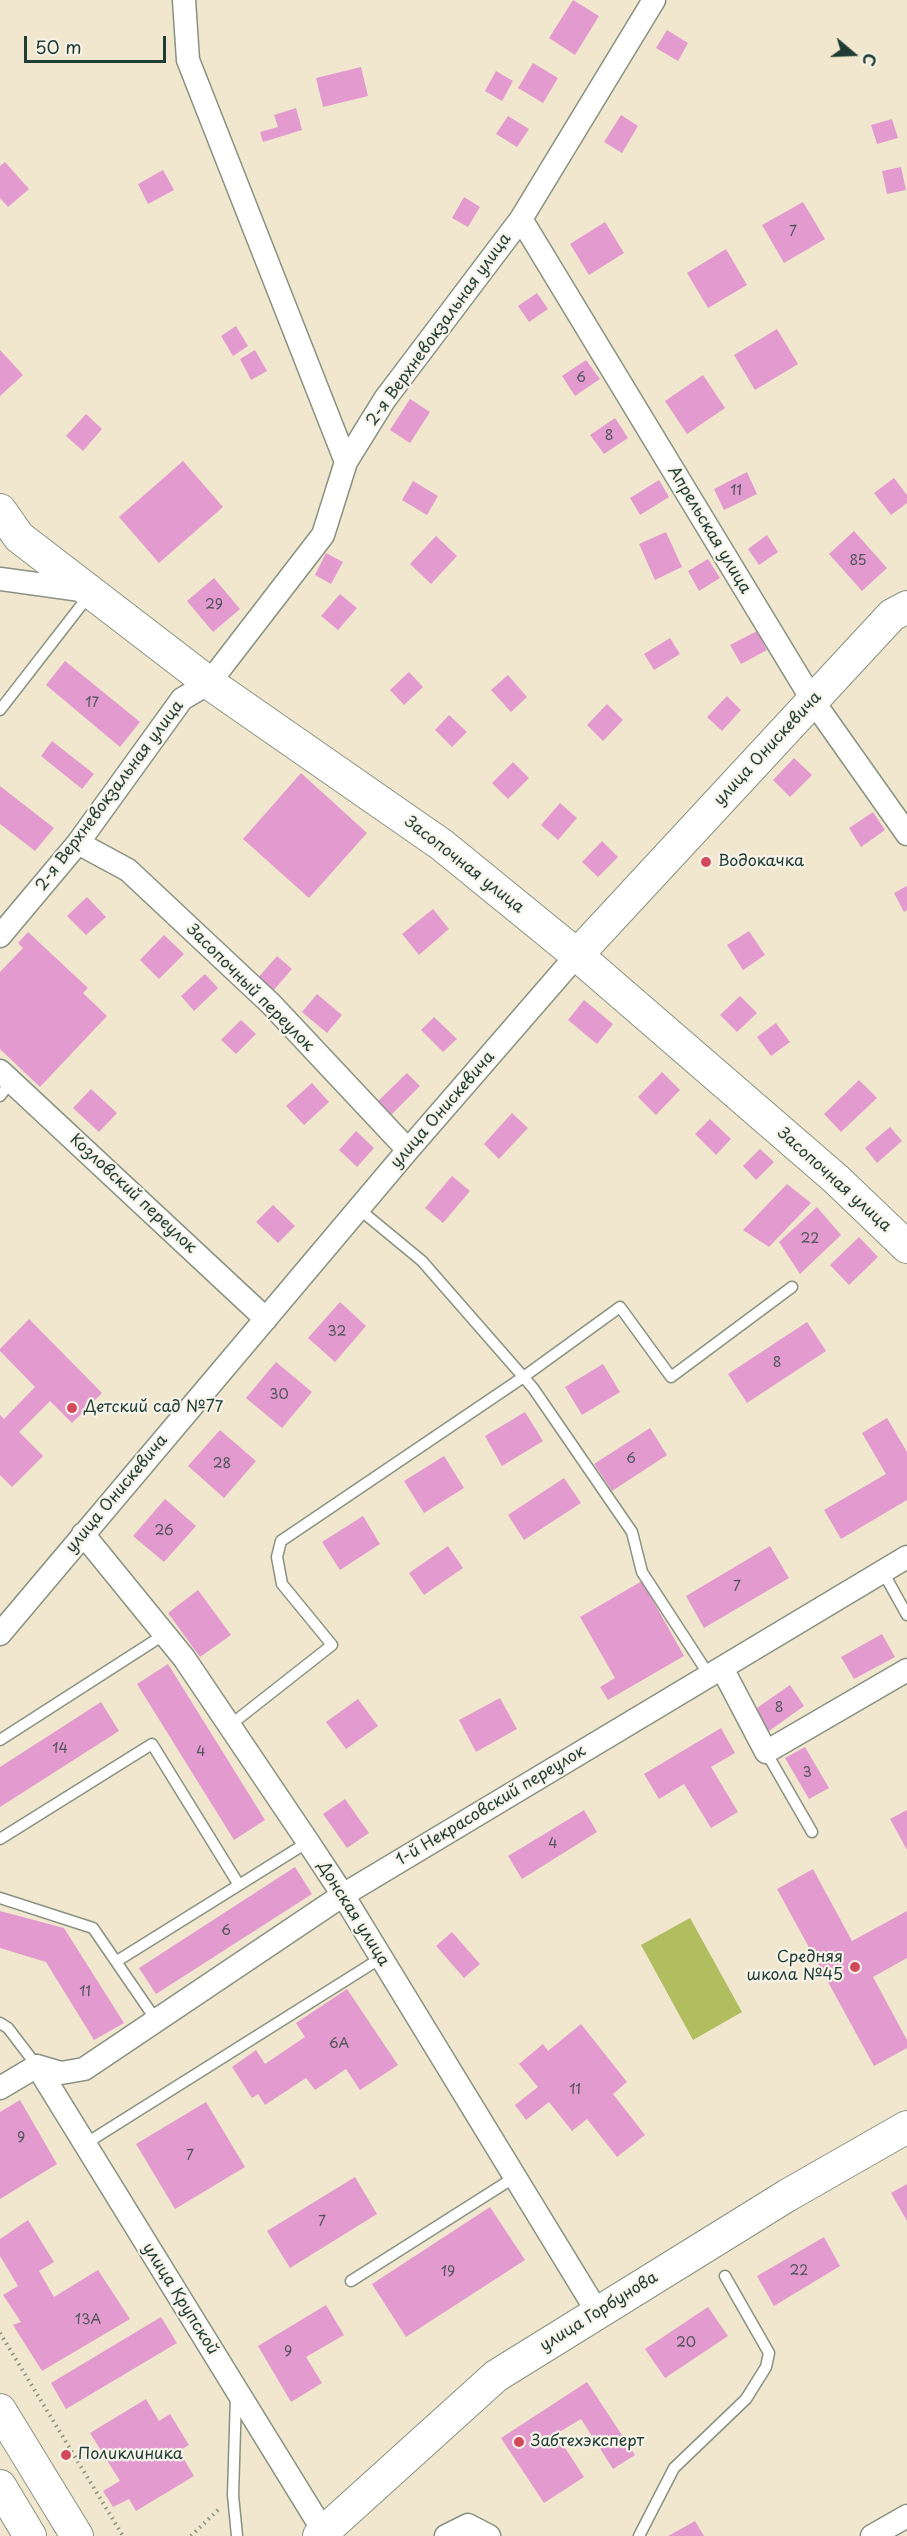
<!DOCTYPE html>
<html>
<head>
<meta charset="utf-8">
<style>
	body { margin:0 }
	#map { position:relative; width:907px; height:2536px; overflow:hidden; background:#f1e7ce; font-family:"Playpen Sans",sans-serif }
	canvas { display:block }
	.north { position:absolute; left:823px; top:24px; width:60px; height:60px; -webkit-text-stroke:4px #f7f3e8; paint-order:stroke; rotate:109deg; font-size:16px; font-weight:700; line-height:24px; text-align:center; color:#1f3d34 }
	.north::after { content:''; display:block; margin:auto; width:21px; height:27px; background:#1f3d34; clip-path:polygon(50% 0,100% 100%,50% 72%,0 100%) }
	.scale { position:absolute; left:24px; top:36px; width:142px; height:27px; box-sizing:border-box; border:3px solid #1f3d34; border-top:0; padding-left:8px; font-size:18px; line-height:21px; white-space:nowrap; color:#1f3d34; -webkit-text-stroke:4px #f7f3e8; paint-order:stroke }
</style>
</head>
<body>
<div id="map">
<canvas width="907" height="2536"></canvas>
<div class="north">С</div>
<div class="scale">50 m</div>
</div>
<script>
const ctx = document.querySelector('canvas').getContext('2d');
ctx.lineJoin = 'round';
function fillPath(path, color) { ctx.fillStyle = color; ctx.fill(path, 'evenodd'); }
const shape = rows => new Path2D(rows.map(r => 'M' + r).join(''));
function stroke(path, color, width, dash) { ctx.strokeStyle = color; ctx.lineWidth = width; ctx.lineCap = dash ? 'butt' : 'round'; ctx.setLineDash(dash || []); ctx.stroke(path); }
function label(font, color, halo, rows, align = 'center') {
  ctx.font = font + ' "Playpen Sans",sans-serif'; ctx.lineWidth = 4.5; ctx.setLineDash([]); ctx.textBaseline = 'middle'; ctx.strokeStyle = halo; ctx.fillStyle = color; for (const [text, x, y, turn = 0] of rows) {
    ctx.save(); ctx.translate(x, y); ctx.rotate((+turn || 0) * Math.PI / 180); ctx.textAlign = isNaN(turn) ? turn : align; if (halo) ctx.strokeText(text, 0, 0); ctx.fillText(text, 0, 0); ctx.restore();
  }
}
const green = shape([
	[690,1918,742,2012,693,2040,641,1945]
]);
const building = shape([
	[573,0,599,16,575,55,549,38],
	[667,30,688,43,678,61,656,48],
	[533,63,558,78,543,103,518,88],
	[361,67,368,96,323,107,316,78],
	[496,71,513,81,502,101,485,91],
	[296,108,302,130,263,142,260,132,278,127,274,115],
	[621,115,638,126,622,153,604,142],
	[508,116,529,129,517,147,496,134],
	[892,119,898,138,877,144,871,125],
	[5,162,29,189,8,207,0,198,0,166],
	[901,167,906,190,887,194,882,171],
	[163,170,174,190,148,204,138,184],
	[464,197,480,207,468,227,452,218],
	[803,202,825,239,784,263,762,225],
	[605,222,624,253,589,275,570,244],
	[726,249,747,285,708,308,687,273],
	[537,293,548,309,529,322,518,306],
	[236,326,248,346,233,356,221,336],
	[777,329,798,364,755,390,734,355],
	[0,350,23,375,0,396],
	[255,350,267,371,251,380,240,359],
	[586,360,600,379,575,396,562,376],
	[703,375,725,408,687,434,665,401],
	[410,399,430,412,410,443,390,430],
	[86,414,102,429,83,451,66,436],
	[615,418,628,438,604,454,590,435],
	[183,461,223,507,159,563,119,517],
	[747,472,757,494,724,510,714,489],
	[894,478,907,495,907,503,891,515,874,493],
	[659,480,669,497,640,515,630,498],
	[413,481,438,496,427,515,402,500],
	[854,531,887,568,862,591,829,554],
	[666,532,682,567,655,580,639,544],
	[767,535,778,552,759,565,748,549],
	[436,536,457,556,431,584,410,564],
	[326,553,343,562,331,584,315,575],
	[708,559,720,578,699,591,688,571],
	[214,578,240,609,213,632,187,601],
	[340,594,357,608,338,630,321,616],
	[757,631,767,650,741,664,730,645],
	[670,638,680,654,654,670,644,654],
	[65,661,140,722,120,747,46,685],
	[409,672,423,687,404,705,390,690],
	[508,675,527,697,511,712,491,690],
	[727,696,741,710,722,731,707,717],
	[607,704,623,720,603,741,587,725],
	[449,715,467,732,452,747,435,730],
	[52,741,94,774,82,789,41,756],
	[794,758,812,775,790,797,773,780],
	[513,762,529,778,508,799,492,783],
	[301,773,367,833,309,898,243,839],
	[0,786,54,828,35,851,0,824],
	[560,803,577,818,558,840,541,825],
	[873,812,885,830,861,847,849,828],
	[602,841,618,857,598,877,582,862],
	[907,886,907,910,904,912,894,893],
	[87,897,106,917,86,935,67,916],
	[433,909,449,929,419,955,402,934],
	[749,931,765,955,743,970,727,945],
	[28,932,88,988,83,993,107,1016,40,1087,0,1049,0,972,23,948,18,943],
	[164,935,184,954,159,979,140,960],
	[277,956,292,969,273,991,258,978],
	[205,974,218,988,194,1011,181,996],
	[317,994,342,1015,327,1033,302,1012],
	[740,996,757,1013,737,1032,720,1015],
	[584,1000,613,1024,597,1044,568,1020],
	[434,1017,457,1039,443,1052,421,1030],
	[241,1020,256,1034,236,1054,221,1040],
	[776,1023,790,1042,771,1056,757,1037],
	[662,1072,680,1090,656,1115,638,1097],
	[407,1073,420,1086,388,1118,375,1104],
	[859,1080,877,1098,841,1132,824,1114],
	[312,1083,329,1102,304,1125,286,1106],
	[91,1089,117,1113,99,1132,73,1108],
	[512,1113,528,1128,499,1159,484,1144],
	[710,1119,731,1139,716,1155,695,1134],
	[890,1127,902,1141,877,1163,865,1148],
	[356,1131,374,1148,357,1167,339,1150],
	[760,1149,774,1162,756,1180,743,1166],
	[452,1176,470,1191,443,1223,425,1208],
	[787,1184,811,1203,769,1247,743,1230],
	[273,1205,295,1226,278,1243,256,1222],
	[817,1207,841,1235,800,1274,779,1242],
	[859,1237,878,1257,849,1285,830,1265],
	[340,1302,366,1326,335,1362,308,1338],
	[29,1319,102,1393,72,1423,50,1401,19,1432,43,1456,12,1487,0,1475,0,1415,4,1419,35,1387,0,1351,0,1349],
	[807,1322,826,1351,747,1403,728,1374],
	[276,1362,312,1392,282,1428,246,1398],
	[603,1364,620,1392,582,1415,565,1387],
	[525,1412,543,1441,502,1466,485,1436],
	[887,1418,907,1452,907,1500,841,1539,824,1510,886,1474,862,1433],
	[650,1428,667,1455,612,1491,594,1464],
	[220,1430,256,1461,224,1498,188,1466],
	[444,1456,464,1488,424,1513,404,1481],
	[564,1478,581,1503,524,1540,508,1515],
	[165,1499,196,1526,164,1562,133,1536],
	[363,1516,380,1544,340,1570,322,1542],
	[448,1546,463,1568,424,1595,409,1573],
	[770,1546,789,1578,704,1628,686,1596],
	[642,1581,684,1656,608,1700,600,1687,615,1678,580,1617],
	[198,1590,231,1635,200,1657,168,1613],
	[882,1634,895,1657,854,1679,841,1657],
	[168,1664,265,1820,234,1840,137,1684],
	[790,1685,804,1706,769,1731,754,1710],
	[500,1698,517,1729,476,1752,459,1720],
	[358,1699,378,1726,346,1749,326,1722],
	[101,1702,119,1731,0,1807,0,1767],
	[721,1728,735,1753,711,1767,738,1812,711,1828,684,1784,659,1799,644,1774],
	[805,1747,829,1788,809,1799,785,1758],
	[345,1799,369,1833,347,1848,323,1814],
	[584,1810,597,1832,522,1879,508,1856],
	[907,1810,907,1850,890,1819],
	[295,1867,312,1894,156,1994,139,1968],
	[813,1869,852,1941,907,1911,907,1958,873,1977,907,2040,907,2048,874,2066,777,1889],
	[0,1911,64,1928,124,2023,94,2040,46,1962,0,1948],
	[452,1932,480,1964,464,1978,436,1946],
	[347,1989,398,2065,360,2090,346,2069,315,2090,306,2078,265,2105,258,2094,252,2098,232,2067,256,2050,265,2064,305,2037,296,2023],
	[581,2024,627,2082,613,2094,645,2135,617,2157,587,2119,572,2131,549,2102,526,2120,515,2105,538,2087,519,2064,543,2044,548,2051],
	[20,2100,57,2164,0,2199,0,2112],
	[206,2102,245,2167,175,2209,136,2144],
	[355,2177,377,2214,290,2268,267,2231],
	[907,2184,907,2221,891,2193],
	[490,2207,525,2260,406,2337,372,2284],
	[28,2220,54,2262,39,2271,54,2297,98,2270,130,2319,42,2371,13,2325,21,2322,3,2295,18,2286,0,2256,0,2239],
	[824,2237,840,2266,774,2306,757,2276],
	[326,2305,344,2335,306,2357,322,2383,291,2402,258,2346],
	[708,2307,728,2336,665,2378,645,2349],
	[161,2317,177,2343,66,2409,51,2383],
	[587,2382,635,2455,613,2469,581,2419,556,2434,584,2477,544,2503,501,2438],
	[146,2399,159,2421,170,2414,189,2445,179,2451,194,2476,136,2511,129,2499,113,2507,103,2491,120,2481,90,2433],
	[695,2521,704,2536,668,2536]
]);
const path = shape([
	[0,2333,123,2536],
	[191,2536,221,2507]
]);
const lane = shape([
	[0,710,90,594],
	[0,1096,12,1081],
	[359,1209,422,1261,533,1388,632,1532,642,1572,709,1675],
	[883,1572,907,1615],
	[229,1726,332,1645,282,1584,277,1557,281,1541,522,1378,620,1307,671,1377,792,1287],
	[0,1740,165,1634],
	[766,1752,812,1832],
	[0,1839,152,1744,239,1885,308,1842],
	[0,1898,93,1928,156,2020],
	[117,1961,239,1885],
	[0,2023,8,2028,37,2066],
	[85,2144,381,1958],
	[351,2281,515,2177],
	[236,2396,233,2495,237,2536],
	[639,2536,674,2468,746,2399,766,2367,769,2353,725,2276]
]);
const street = shape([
	[184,0,188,60,346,462],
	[521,219,813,701,907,834],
	[0,579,88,591],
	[78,843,128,870,271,1004,408,1150],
	[0,936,78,843,182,699,209,683,323,535,346,462,385,399,521,219,654,0],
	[0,1071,266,1319],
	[83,1534,184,1658,308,1842,343,1895,598,2313],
	[0,1634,408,1150,577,955],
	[722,1668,766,1752,907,1670],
	[37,2066,324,2532],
	[0,2088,37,2066,61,2073,84,2069,343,1895,907,1557],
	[446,2536,468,2525,489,2536],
	[872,2536,907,2516]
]);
const secondary = shape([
	[0,510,19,537,209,683,442,845,577,955,836,1179,907,1247],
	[577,955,892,615,907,607],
	[0,2410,77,2536],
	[0,2486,30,2536],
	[319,2536,496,2376,788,2195,907,2127]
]);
const markers = [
	[706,862,6,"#d1495b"],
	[72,1408,6,"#d1495b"],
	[855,1967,6,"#d1495b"],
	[519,2442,6,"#d1495b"],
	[66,2455,6,"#d1495b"]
];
const numberNames = [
	["7",793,232],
	["6",581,378],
	["8",609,436],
	["11",736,491],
	["85",858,561],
	["29",214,605],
	["17",92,703],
	["22",810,1239],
	["32",337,1332],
	["8",777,1363],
	["30",279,1395],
	["6",631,1459],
	["28",222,1464],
	["26",164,1531],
	["7",737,1587],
	["8",779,1708],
	["14",60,1749],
	["4",201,1752],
	["3",807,1773],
	["4",553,1844],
	["6",226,1931],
	["11",85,1992],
	["6А",339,2044],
	["11",575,2090],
	["9",21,2138],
	["7",190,2156],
	["7",322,2222],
	["22",799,2271],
	["19",448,2272],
	["13А",88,2320],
	["20",686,2343],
	["9",288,2352]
];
const streetNames = [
	["2-я Верхневокзальная улица",439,330,-54],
	["Апрельская улица",709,530,59],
	["улица Онискевича",768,749,-47],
	["2-я Верхневокзальная улица",110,796,-53],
	["Засопочная улица",464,865,38],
	["Засопочный переулок",250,988,45],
	["улица Онискевича",443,1110,-49],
	["Засопочная улица",834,1180,42],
	["Козловский переулок",133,1194,43],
	["улица Онискевича",117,1494,-50],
	["1-й Некрасовский переулок",491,1806,-31],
	["Донская улица",353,1914,58],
	["улица Крупской",180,2299,58],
	["улица Горбунова",599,2312,-32]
];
const poiNames = [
	["Водокачка",718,862],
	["Детский сад №77",84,1408],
	["Средняя",843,1958,"right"],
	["школа №45",843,1976,"right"],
	["Забтехэксперт",531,2442],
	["Поликлиника",78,2455]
];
fillPath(green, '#b0be60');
fillPath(building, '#e39bcf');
stroke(lane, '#889281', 13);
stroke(street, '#889281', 25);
stroke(secondary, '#889281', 34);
stroke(path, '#889281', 4, [1.5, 4.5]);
stroke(lane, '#fff', 10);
stroke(street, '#fff', 22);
stroke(secondary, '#fff', 32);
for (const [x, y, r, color] of markers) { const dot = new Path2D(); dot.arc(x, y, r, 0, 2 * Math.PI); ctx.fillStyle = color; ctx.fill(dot); stroke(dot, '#f7f3e8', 2); }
label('14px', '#50545b', null, numberNames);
label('16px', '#1f3d34', '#f7f3e8', streetNames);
label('16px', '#1f3d34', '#f7f3e8', poiNames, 'left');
</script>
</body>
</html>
